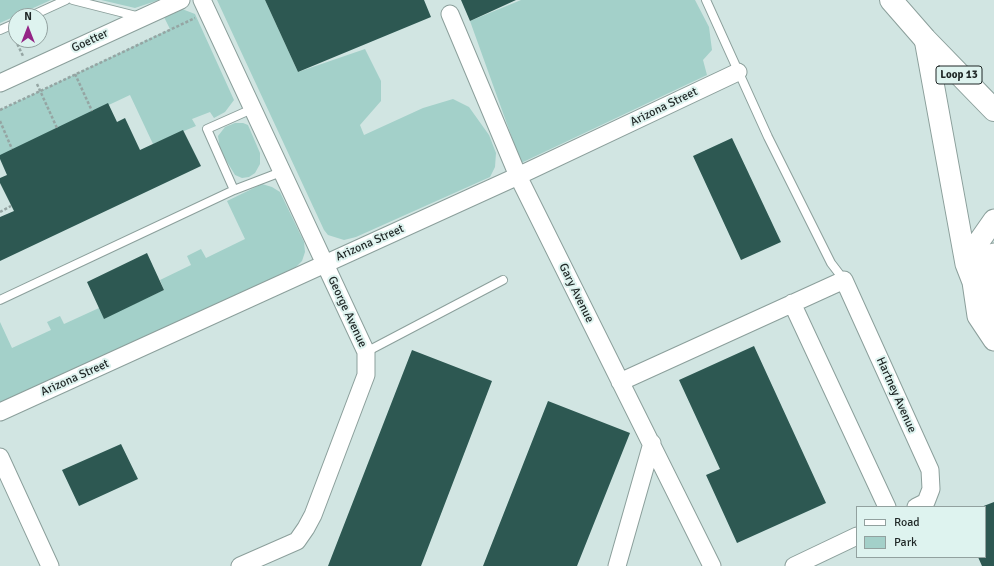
<!DOCTYPE html>
<html>
<head>
<meta charset="utf-8">
<style>
	body { margin:0 }
	#map { position:relative; width:994px; height:566px; overflow:hidden; background:#d1e5e2; font-family:Signika,sans-serif }
	canvas { display:block }
	.legend { position:absolute; left:856px; top:506px; width:130px; height:52px; box-sizing:border-box; background:#def3ef; border:1px solid #92a19f; margin:0; padding:5px 7px; list-style:none; font-size:12px; color:#1f2726 }
	.legend li { display:flex; align-items:center; gap:8px; height:20px }
	.legend b { width:20px; border:1px solid #92a19f }
	.north { position:absolute; left:8px; top:8px; width:40px; height:40px; box-sizing:border-box; background:#def3ef; border:1px solid #92a19f; border-radius:50%; rotate:0deg; font-size:11px; font-weight:700; line-height:16px; text-align:center; color:#1f2726 }
	.north::after { content:''; display:block; margin:auto; width:14px; height:18px; background:#942586; clip-path:polygon(50% 0,100% 100%,50% 72%,0 100%) }
</style>
</head>
<body>
<div id="map">
<canvas width="994" height="566"></canvas>
<ul class="legend">
<li><b style="height:5px;background:#fff"></b>Road</li>
<li><b style="height:11px;background:#a3d0c9"></b>Park</li>
</ul>
<div class="north">N</div>
</div>
<script>
const ctx = document.querySelector('canvas').getContext('2d');
ctx.lineJoin = 'round';
function fillPath(path, color) { ctx.fillStyle = color; ctx.fill(path, 'evenodd'); }
const shape = rows => new Path2D(rows.map(r => 'M' + r).join(''));
function stroke(path, color, width, dash) { ctx.strokeStyle = color; ctx.lineWidth = width; ctx.lineCap = dash ? 'butt' : 'round'; ctx.setLineDash(dash || []); ctx.stroke(path); }
function label(font, color, halo, rows, align = 'center') {
  ctx.font = font + ' Signika,sans-serif'; ctx.lineWidth = 4; ctx.setLineDash([]); ctx.textBaseline = 'middle'; ctx.strokeStyle = halo; ctx.fillStyle = color; for (const [text, x, y, turn = 0] of rows) {
    ctx.save(); ctx.translate(x, y); ctx.rotate((+turn || 0) * Math.PI / 180); ctx.textAlign = isNaN(turn) ? turn : align; if (halo) ctx.strokeText(text, 0, 0); ctx.fillText(text, 0, 0); ctx.restore();
  }
}
const green = shape([
	[0,0,51,0,0,23],
	[101,0,159,0,135,8],
	[217,0,265,0,298,72,365,49,381,81,381,101,360,125,364,135,423,108,453,99,469,107,489,135,496,153,495,167,490,177,356,237,344,240,328,235,324,230],
	[521,0,695,0,709,27,712,50,703,60,707,75,521,163,470,21],
	[182,9,195,14,234,100,225,112,214,118,210,112,192,119,196,126,153,144,130,95,0,156,0,110,170,29,164,17],
	[235,123,243,123,248,125,260,153,260,164,255,173,249,177,242,178,235,175,220,150,218,136,225,127],
	[262,184,272,187,280,192,304,242,305,252,302,261,294,269,4,403,0,402,0,322,12,348,51,330,47,322,60,316,64,324,99,308,104,318,164,290,160,280,191,265,187,256,201,249,206,258,245,239,227,201]
]);
const building = shape([
	[265,0,424,0,431,17,298,72],
	[461,0,516,0,470,21],
	[108,103,117,122,125,118,140,150,183,130,201,166,0,261,0,217,14,211,0,183,0,178,7,175,0,159,0,155],
	[732,138,781,242,741,260,693,156],
	[147,253,164,290,104,319,87,282],
	[754,346,826,503,737,543,706,475,720,469,679,380],
	[412,350,492,381,421,566,328,566],
	[548,401,630,433,577,566,483,566],
	[121,444,138,479,79,506,62,470],
	[994,502,994,566,982,566,978,557,985,557,985,507,981,507]
]);
const path = shape([
	[13,35,23,56],
	[75,74,92,111],
	[37,84,57,128],
	[0,110,195,18],
	[0,121,12,149],
	[0,212,11,206]
]);
const service = shape([
	[73,0,140,17],
	[706,0,768,137,831,263,844,280],
	[31,16,66,0],
	[0,30,16,23],
	[252,109,207,129,234,190,281,172],
	[0,300,234,190],
	[366,352,503,280]
]);
const minor = shape([
	[202,0,366,352,366,375,313,515,306,528,297,541,240,566],
	[450,14,518,176,712,566],
	[0,83,181,0],
	[792,303,887,507],
	[620,382,844,280,930,470,931,489,926,502,916,507],
	[0,412,518,176,738,72],
	[0,457,50,566],
	[617,566,652,443],
	[794,566,857,536]
]);
const tertiary = shape([
	[925,39,966,264,973,282],
	[994,220,980,240,973,282,978,316,994,340],
	[994,254,990,275,990,294,994,317]
]);
const primary = shape([
	[891,0,925,39,994,110]
]);
const shields = [
	[959,75,46]
];
const shieldNames = [
	["Loop 13",959,75]
];
const streetNames = [
	["Goetter",90,41,-25],
	["Arizona Street",664,107,-26],
	["Arizona Street",370,243,-24],
	["Gary Avenue",576,293,64],
	["George Avenue",347,312,65],
	["Arizona Street",75,378,-24],
	["Hartney Avenue",896,395,66]
];
fillPath(green, '#a3d0c9');
fillPath(building, '#2d5852');
stroke(service, '#8b9f9b', 10);
stroke(minor, '#8b9f9b', 19);
stroke(tertiary, '#8b9f9b', 23);
stroke(primary, '#8b9f9b', 24);
stroke(path, '#95a5a3', 2.5, [3, 2]);
stroke(service, '#fff', 8);
stroke(minor, '#fff', 17);
stroke(tertiary, '#fff', 21);
stroke(primary, '#fff', 22);
for (const [x, y, w] of shields) { const box = new Path2D(); box.roundRect(x - w / 2, y - 9, w, 18, 3); ctx.fillStyle = '#def3ef'; ctx.fill(box); stroke(box, '#1f2726', 1); }
label('bold 11px', '#1f2726', null, shieldNames);
label('12px', '#1f2726', '#def3ef', streetNames);
</script>
</body>
</html>
